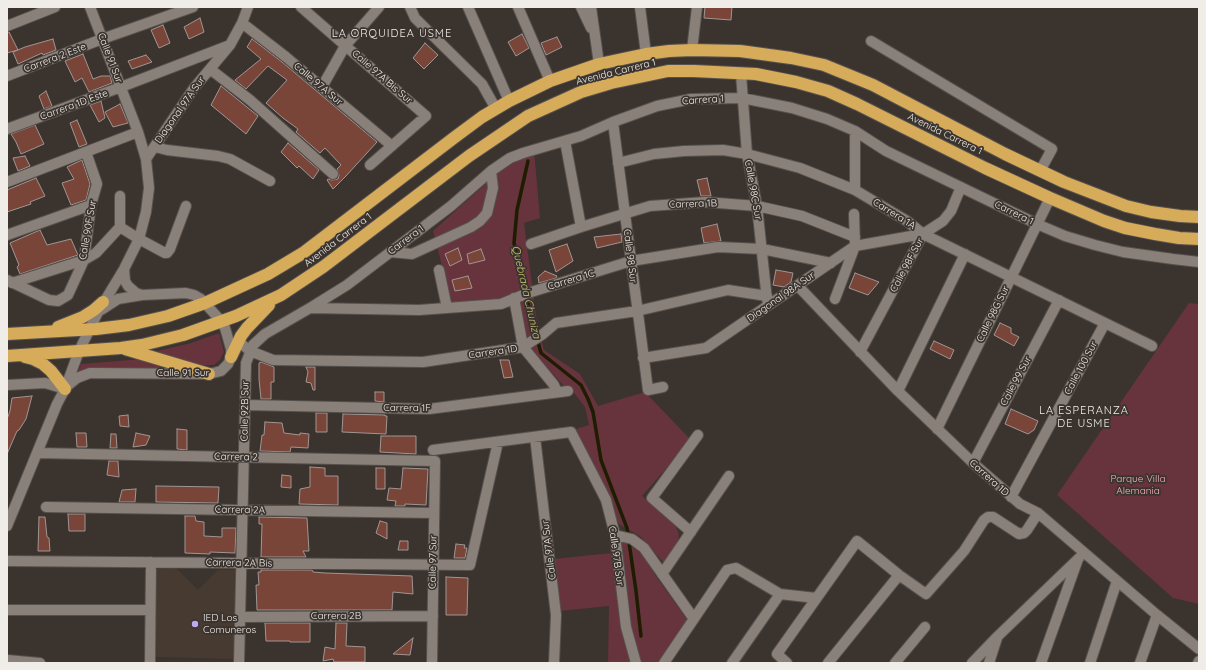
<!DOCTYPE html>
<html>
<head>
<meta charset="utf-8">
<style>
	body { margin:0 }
	#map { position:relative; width:1206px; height:670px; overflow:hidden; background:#3a332e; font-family:Quicksand,sans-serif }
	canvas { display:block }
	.frame { position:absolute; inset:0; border:8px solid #f0ece8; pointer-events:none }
</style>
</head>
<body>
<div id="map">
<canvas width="1206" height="670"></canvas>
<div class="frame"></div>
</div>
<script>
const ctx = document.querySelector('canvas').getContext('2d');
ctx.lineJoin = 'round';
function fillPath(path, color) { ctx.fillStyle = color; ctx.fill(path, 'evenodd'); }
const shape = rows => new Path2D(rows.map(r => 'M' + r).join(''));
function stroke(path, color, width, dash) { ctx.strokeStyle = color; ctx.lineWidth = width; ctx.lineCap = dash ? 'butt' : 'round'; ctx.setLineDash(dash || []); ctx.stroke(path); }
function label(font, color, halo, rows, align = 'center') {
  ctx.font = font + ' Quicksand,sans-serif'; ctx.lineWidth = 3.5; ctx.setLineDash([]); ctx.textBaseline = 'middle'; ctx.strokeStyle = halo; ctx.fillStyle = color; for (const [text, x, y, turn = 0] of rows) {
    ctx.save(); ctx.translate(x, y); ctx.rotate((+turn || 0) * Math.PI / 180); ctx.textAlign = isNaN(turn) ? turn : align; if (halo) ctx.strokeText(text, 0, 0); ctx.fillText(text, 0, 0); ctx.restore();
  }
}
const built = shape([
	[157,567,176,568,198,590,218,570,235,570,234,659,156,657]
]);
const green = shape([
	[534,150,540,218,524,223,537,323,544,350,580,374,598,406,645,392,691,440,642,496,673,520,679,534,677,547,663,562,641,537,619,524,576,429,589,425,585,407,574,393,563,385,523,341,510,309,502,302,452,305,433,231,509,163],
	[1189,303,1199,304,1199,604,1173,598,1057,495],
	[219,333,224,352,220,360,214,365,203,365,182,362,157,351,191,343],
	[143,359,184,371,77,374,81,364],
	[609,541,626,542,646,557,655,575,688,621,658,663,608,663,609,606,560,611,554,559,611,553]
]);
const stream = shape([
	[528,161,517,210,514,243,532,321,541,353,581,385,588,399,593,412,601,460,627,528,636,591,641,636]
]);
const building = shape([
	[705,7,732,7,731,20,704,18,705,7],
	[200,18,204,32,189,39,184,27,200,18],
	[163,25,170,43,159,48,151,30,163,25],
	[7,32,9,32,18,50,7,53,7,32],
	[522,34,529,48,516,56,508,42,522,34],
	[557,37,562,47,546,55,541,43,557,37],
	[53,39,56,50,43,55,42,53,18,64,13,52,25,47,53,39],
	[252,39,282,62,377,142,345,177,333,189,327,180,328,179,332,180,338,179,339,175,337,169,341,165,325,148,320,153,296,132,298,129,283,118,266,103,287,80,268,66,246,89,235,80,261,59,247,47,252,39],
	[425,43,438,55,424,69,413,58,425,43],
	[83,54,93,79,101,76,110,76,112,83,89,92,82,78,75,82,65,61,83,54],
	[146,55,152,62,132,69,128,61,146,55],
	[221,86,258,116,246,134,211,105,221,86],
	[46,91,52,106,44,109,39,96,46,91],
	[101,101,105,118,99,122,90,105,101,101],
	[120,104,128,123,113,127,105,112,120,104],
	[77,120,87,144,79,147,70,123,77,120],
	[35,125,44,144,21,154,16,142,11,134,35,125],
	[288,143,319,170,313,179,299,166,297,168,281,152,288,143],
	[25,156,30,166,18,171,13,158,25,156],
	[82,160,90,184,86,200,71,205,62,183,74,179,67,167,82,160],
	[36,178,45,196,30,202,31,204,7,212,7,190,36,178],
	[707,178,711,196,701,196,697,180,707,178],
	[717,224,721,241,704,243,701,228,717,224],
	[40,230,47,245,71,239,78,255,20,274,17,267,19,265,10,243,40,230],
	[621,234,622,242,597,248,594,237,621,234],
	[567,244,573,261,556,272,549,250,567,244],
	[458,248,462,260,450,266,445,254,458,248],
	[481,249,485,260,469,264,467,254,481,249],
	[776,270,793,273,791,282,784,287,773,285,776,270],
	[545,271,557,276,556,278,539,283,538,277,545,271],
	[855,273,879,282,868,295,849,288,855,273],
	[468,276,472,288,455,291,452,280,468,276],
	[1000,323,1011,328,1011,333,1019,337,1014,346,994,335,1000,323],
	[934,341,954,350,950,359,930,349,934,341],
	[500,360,509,360,513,377,504,378,500,360],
	[261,362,274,367,274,382,271,382,271,399,261,399,259,379,259,363,261,362],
	[306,367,315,367,315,390,313,390,311,383,306,382,308,372,306,367],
	[375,392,384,392,384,402,375,401,375,392],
	[32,396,26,419,19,430,17,431,7,454,7,419,10,411,12,398,32,396],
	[1011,409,1038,421,1034,430,1028,434,1005,424,1011,409],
	[316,413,327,413,327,432,316,432,316,413],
	[343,414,385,415,385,416,387,416,386,434,342,432,343,414],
	[128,415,129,427,120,426,119,416,128,415],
	[265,422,282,423,284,433,300,435,300,433,309,434,308,448,291,447,290,452,260,451,262,435,264,435,265,422],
	[177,429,187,430,187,450,177,449,177,429],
	[76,433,86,433,87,447,77,447,76,433],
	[136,433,150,436,146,445,133,447,136,433],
	[111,434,116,434,117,448,110,448,111,434],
	[381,436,416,436,416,454,380,452,381,436],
	[109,461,118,461,119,477,107,475,109,461],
	[310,467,325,468,325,476,338,476,338,505,299,504,300,489,310,487,310,467],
	[376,468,385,468,385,489,376,489,376,468],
	[403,468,428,469,426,505,405,504,405,506,395,506,396,501,387,500,389,488,401,489,403,468],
	[282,475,291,476,291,488,281,487,282,475],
	[156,486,219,487,218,503,156,502,156,486],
	[136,489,135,502,119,502,122,490,136,489],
	[68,514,85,514,85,531,69,531,68,514],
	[185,516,195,516,196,521,204,522,204,536,222,537,222,528,236,528,235,553,210,552,210,554,185,553,185,516],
	[39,517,45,517,47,537,49,538,50,551,38,551,39,517],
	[259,517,307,518,309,551,303,551,306,557,261,557,262,524,259,524,259,517],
	[380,521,387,523,387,539,376,533,380,521],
	[400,541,408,541,408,550,398,550,400,541],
	[456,544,465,545,464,548,467,548,465,558,454,558,456,544],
	[261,570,312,570,313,572,325,573,412,576,413,594,393,592,392,610,257,610,256,585,259,585,258,572,261,572,261,570],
	[446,577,468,578,467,615,446,615,446,577],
	[265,623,310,623,310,642,290,642,290,641,266,641,265,623],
	[336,623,347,623,346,646,365,647,365,662,334,662,333,659,323,661,325,647,335,649,336,623],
	[413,638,410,655,393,654,413,638]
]);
const minor = shape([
	[301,7,426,116,370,165],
	[410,7,415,18,482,84,496,109],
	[468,7,509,101],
	[518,7,550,81],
	[581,7,591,28],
	[591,7,599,64],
	[640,7,646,54],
	[242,23,286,57,392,146],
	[7,26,55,7],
	[871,41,1052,149,1040,171],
	[692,50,697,7],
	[210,69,250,100,333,174],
	[741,74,747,154,757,206,767,300],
	[7,76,102,39,193,7],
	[322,87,345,46,379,7],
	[613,122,648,390,663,387],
	[7,129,121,87,230,45],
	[565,141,581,227],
	[155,147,167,150,218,156,230,159,270,181],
	[146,159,194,88,230,45,242,23,248,7],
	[618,163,654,154,684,151,723,150,747,154,800,168,855,190,907,221,923,234,1152,346],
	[7,182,138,132],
	[855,190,855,131],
	[120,196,120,227,139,239,165,253,167,253,170,249,186,206],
	[7,235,91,205],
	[531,244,581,227,650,206,705,202,757,206,802,216,855,237],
	[390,252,412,254,471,227,480,221,487,213,493,188,491,171],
	[439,270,447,308],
	[7,280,49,300,58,301,68,295,84,260,91,205,97,184,86,152],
	[12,283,84,260,96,253,120,227],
	[798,286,898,391,973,463,1020,504,1038,513,1157,615,1199,649],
	[514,298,523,347,554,385,557,392],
	[835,299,855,246,854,214],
	[310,308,419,310,501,304,528,293,631,261,718,247,762,249,831,263],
	[101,310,118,299,142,295],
	[238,341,250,351,273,360,423,362,523,347,543,334,556,323,637,311,728,290,767,296],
	[860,352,923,234,943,221,951,211,961,187],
	[643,358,706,348,855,246,923,234],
	[7,385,45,383,65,389],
	[66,387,77,378,90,373,209,374,221,371,228,364,231,357,231,349,225,328,222,322,201,299,194,295,186,293,142,295,136,293,128,286,125,281,124,269],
	[898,391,965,254],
	[245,405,429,409,568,391],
	[937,429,1050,198],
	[535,437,556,615,554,663],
	[433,450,571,432,606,500,615,535,626,627,636,663],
	[37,453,435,461,432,663],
	[973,463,1059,300],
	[1011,497,1105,323],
	[46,507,434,513],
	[7,526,57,404,65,389,79,351,98,312,124,269,139,239,146,212,149,188,146,159,138,132,90,7],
	[691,532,652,498,698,435],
	[615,535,632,539,644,548,694,619],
	[7,561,470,565,498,442],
	[662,574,729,476],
	[7,610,150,610],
	[240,617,433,616],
	[7,660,40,663],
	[150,663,151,562],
	[239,663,246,363,253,345,265,334,310,308,347,285,451,206,491,171,510,158,523,153,581,136,613,122,657,106,691,99,742,98,792,108,827,119,855,131,886,151,1037,224,1065,236,1095,245,1123,252,1173,259,1199,262],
	[664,663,727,570,736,568,780,594,816,598],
	[732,663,780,594],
	[787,663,777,654,857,541,899,575,926,594,964,551,984,520,988,517,993,517,1019,534,1024,533,1027,530,1038,513],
	[828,663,899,575],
	[895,663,925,627],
	[972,663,998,636,1079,558],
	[989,663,997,638],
	[1041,663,1078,559],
	[1090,663,1117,581],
	[1140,663,1157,615],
	[1198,663,1199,661]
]);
const highway = shape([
	[58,327,83,317,94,310,103,302],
	[7,334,96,329,129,325,168,316,205,303,268,274,303,253,455,137,482,117,509,101,550,81,599,64,646,54,669,51,692,50,740,51,791,58,824,65,873,85,1005,154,1064,182,1126,206,1151,212,1180,216,1199,217],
	[125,349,209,374],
	[7,356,121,348,142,345,183,335,236,316,281,295,323,267,469,156,528,116,581,92,611,83,668,71,694,71,756,74,796,82,828,91,857,104,985,168,1050,198,1104,221,1125,228,1155,234,1179,238,1199,239],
	[25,357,33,359,43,364,51,371,65,389],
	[231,357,241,336,247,328,269,305]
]);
const markers = [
	[195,624,4,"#bea9f5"]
];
const streetNames = [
	["Carrera 2 Este",55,58,-21],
	["Calle 91 Sur",110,58,69],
	["Avenida Carrera 1",616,72,-14],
	["Calle 97A Bis Sur",382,77,41],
	["Calle 97A Sur",318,84,40],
	["Carrera 1",703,100,-4],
	["Carrera 1D Este",74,105,-20],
	["Diagonal 97A Sur",180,110,-55],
	["Avenida Carrera 1",945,134,26],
	["Calle 98C Sur",753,190,80],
	["Carrera 1B",693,204,-2],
	["Carrera 1",1014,213,26],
	["Carrera 1A",894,214,32],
	["Calle 90F Sur",88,230,-80],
	["Avenida Carrera 1",338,240,-37],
	["Carrera 1",406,240,-37],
	["Calle 98 Sur",630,256,83],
	["Calle 98F Sur",907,265,-62],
	["Carrera 1C",571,280,-17],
	["Diagonal 98A Sur",781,297,-35],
	["Calle 98G Sur",993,314,-64],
	["Carrera 1D",493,352,-8],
	["Calle 100 Sur",1081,368,-62],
	["Calle 91 Sur",183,373],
	["Calle 99 Sur",1016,381,-62],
	["Carrera 1F",407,408],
	["Calle 92B Sur",245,411,-89],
	["Carrera 2",236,457,1],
	["Carrera 1D",989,478,42],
	["Carrera 2A",240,510,1],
	["Calle 97A Sur",549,550,-97],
	["Calle 97B Sur",616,556,82],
	["Calle 97 Sur",433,562,-89],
	["Carrera 2A Bis",239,563,1],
	["Carrera 2B",336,616]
];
const parkNames = [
	["Parque Villa",1138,479],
	["Alemania",1138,491]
];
const poiNames = [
	["IED Los",203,618],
	["Comuneros",203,630]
];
const neighbourhoodNames = [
	["LA ORQUIDEA USME",392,34],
	["LA ESPERANZA",1084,411],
	["DE USME",1084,424]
];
const waterNames = [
	["Quebrada Chuniza",526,292,77]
];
fillPath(built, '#473a31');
fillPath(green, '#67333d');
stroke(stream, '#1e1d02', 3.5);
fillPath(building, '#794539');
stroke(building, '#a09693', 1);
stroke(minor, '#57514d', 12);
stroke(highway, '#57514d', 14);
stroke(minor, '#89807a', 10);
stroke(highway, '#d6ab59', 12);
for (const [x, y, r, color] of markers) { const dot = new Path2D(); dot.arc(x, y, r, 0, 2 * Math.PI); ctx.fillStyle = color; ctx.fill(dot); stroke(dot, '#3a332e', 1.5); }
label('10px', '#f0ece8', '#3a332e', streetNames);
label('10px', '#f9b2bc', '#3a332e', parkNames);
label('10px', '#f0ece8', '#3a332e', poiNames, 'left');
ctx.letterSpacing = '1px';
label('11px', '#f0ece8', '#3a332e', neighbourhoodNames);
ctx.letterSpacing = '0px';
label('italic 11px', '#c7c371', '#3a332e', waterNames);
</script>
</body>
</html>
